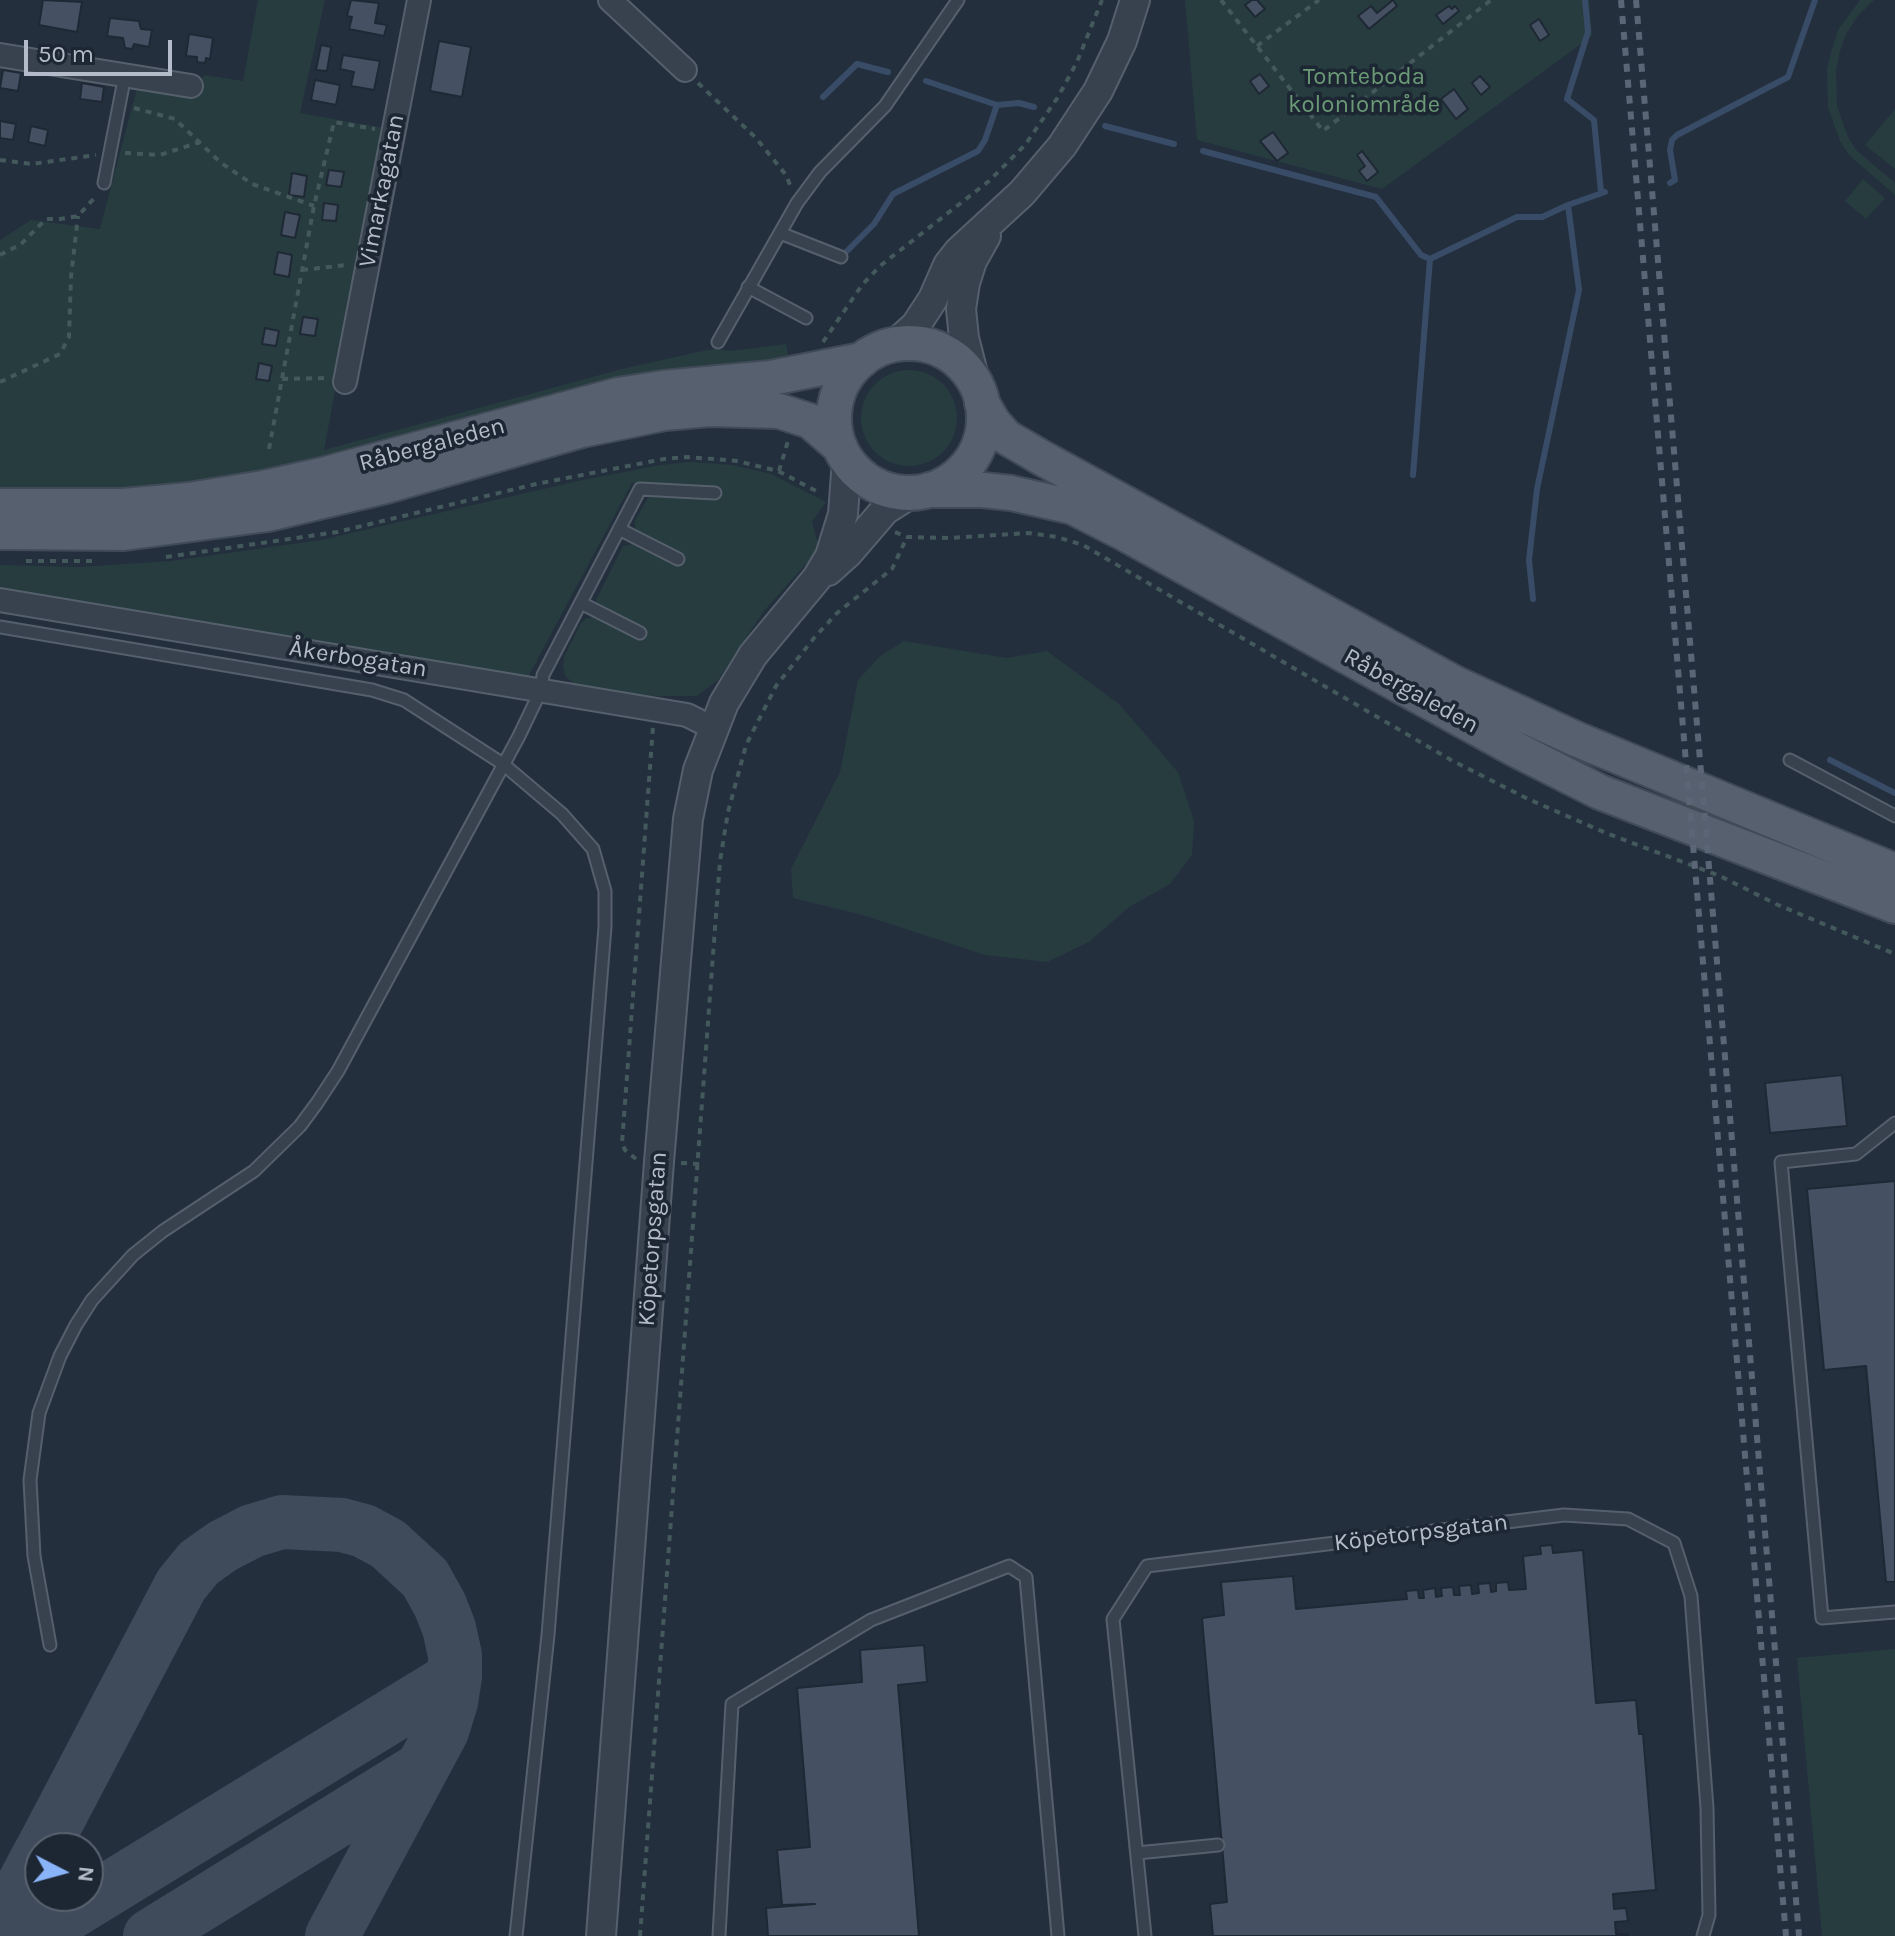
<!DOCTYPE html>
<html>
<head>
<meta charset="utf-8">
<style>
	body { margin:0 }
	#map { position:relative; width:1895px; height:1936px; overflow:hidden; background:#242f3e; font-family:Karla,sans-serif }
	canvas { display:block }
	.north { position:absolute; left:24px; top:1832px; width:80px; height:80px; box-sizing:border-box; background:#1d2633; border:2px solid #59626f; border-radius:50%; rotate:96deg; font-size:22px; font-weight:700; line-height:32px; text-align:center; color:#b4bcc9 }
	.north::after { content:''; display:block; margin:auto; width:28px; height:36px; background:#8ab4f8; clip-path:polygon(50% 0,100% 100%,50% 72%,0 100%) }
	.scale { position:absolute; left:24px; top:40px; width:148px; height:36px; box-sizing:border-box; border:4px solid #b4bcc9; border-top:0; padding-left:10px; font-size:24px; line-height:28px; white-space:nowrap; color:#b4bcc9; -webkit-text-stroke:6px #1d2633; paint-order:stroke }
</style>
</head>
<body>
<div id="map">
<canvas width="1895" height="1936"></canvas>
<div class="north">N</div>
<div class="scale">50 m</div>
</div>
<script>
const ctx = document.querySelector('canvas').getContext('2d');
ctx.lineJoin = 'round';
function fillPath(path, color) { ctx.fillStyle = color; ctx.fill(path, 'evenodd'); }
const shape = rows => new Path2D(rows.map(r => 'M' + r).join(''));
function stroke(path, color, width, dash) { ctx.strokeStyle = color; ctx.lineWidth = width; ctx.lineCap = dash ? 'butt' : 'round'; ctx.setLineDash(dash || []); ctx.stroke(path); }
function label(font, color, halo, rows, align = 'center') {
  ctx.font = font + ' Karla,sans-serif'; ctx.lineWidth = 7; ctx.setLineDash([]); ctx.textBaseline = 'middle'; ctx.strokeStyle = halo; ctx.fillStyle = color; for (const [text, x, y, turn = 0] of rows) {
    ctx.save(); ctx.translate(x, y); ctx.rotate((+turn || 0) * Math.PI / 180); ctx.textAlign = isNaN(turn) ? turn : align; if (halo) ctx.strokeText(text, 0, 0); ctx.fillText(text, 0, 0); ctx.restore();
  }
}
const green = shape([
	[258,0,325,0,300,113,384,128,324,450,622,369,698,352,715,349,730,351,786,344,789,360,229,480,133,492,0,493,0,240,31,220,100,229,137,88,191,95,204,75,243,81],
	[1185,0,1589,0,1592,36,1382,189,1197,140],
	[1860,0,1874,0,1857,17,1846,34,1840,51,1836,70,1837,106,1848,137,1856,150,1895,183,1895,195,1849,155,1840,141,1828,108,1827,69,1832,49,1838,30],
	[1895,109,1895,169,1865,145],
	[1863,179,1885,198,1866,219,1845,201],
	'861 418a48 48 0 1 1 96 0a48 48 0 1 1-96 0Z',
	[690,462,733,465,771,474,826,502,812,522,819,547,816,553,763,612,718,680,697,696,651,696,574,684,566,677,563,667,564,657,581,623,587,618,598,616,644,632,596,604,596,600,623,546,638,543,639,535,635,529,635,521,649,496,654,493,658,485,656,483,632,483,528,677,0,590,0,565,79,567,171,561,321,540,578,481,660,465],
	[904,641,1007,658,1047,651,1119,704,1178,772,1194,821,1192,855,1170,884,1129,907,1089,942,1047,962,985,955,866,916,793,898,791,869,840,772,858,680,880,656],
	[1895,1649,1895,1936,1822,1936,1797,1658]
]);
const stream = shape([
	[1585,0,1588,32,1567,99,1594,120,1601,192],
	[926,81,997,105,1019,103,1034,107],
	[823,97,857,64,888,72],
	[1105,126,1174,144],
	[1203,151,1376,197,1421,255,1430,259,1517,217,1542,217,1568,205,1605,192],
	[1670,183,1675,180,1670,150,1672,140,1677,135,1788,77,1815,0],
	[847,251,874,224,893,194,978,151,985,140,997,105],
	[1413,475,1430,259],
	[1533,599,1529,560,1537,489,1579,290,1568,205],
	[1830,760,1895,793]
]);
const taxiway = shape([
	[43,1848,181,1585,199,1563,223,1546,252,1531,282,1522,342,1525,364,1531,388,1544,425,1578,440,1605,449,1628,455,1655,455,1677,451,1702,442,1731,332,1936],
	[0,1929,40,1853],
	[32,1936,455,1677],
	[150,1936,419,1770]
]);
const building = shape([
	[43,0,82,2,77,32,39,25,43,0],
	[351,0,379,3,375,23,387,25,384,36,349,29,352,17,347,16,351,0],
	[1252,0,1257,0,1265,9,1255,17,1245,5,1252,0],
	[1393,0,1397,6,1369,29,1358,16,1371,6,1377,13,1393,0],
	[1449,6,1452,9,1455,6,1459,11,1443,24,1436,15,1449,6],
	[110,18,139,21,141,29,152,30,149,47,134,44,132,49,125,48,123,38,107,36,110,18],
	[1539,19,1549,35,1540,41,1530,25,1539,19],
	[189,34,213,38,210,59,206,58,205,63,197,62,197,57,186,56,189,34],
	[439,41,471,47,462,97,430,91,439,41],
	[321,45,331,47,327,71,316,70,321,45],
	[343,55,380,61,374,90,351,86,354,72,340,69,343,55],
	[3,70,21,73,18,91,0,88,3,70],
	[1260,74,1269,86,1259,94,1250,81,1260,74],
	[1480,76,1490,87,1481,95,1472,83,1480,76],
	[315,80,340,85,336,105,311,100,315,80],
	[82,83,104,87,102,102,80,99,82,83],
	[1454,89,1468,109,1456,119,1441,99,1454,89],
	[0,121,16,124,13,140,0,138,0,121],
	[31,126,48,130,45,146,28,142,31,126],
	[1273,132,1288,153,1277,161,1260,141,1273,132],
	[1362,151,1378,172,1367,181,1359,171,1365,166,1357,155,1362,151],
	[329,170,344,172,341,187,326,185,329,170],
	[292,173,307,176,304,197,289,195,292,173],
	[324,203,338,205,336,221,322,220,324,203],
	[285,212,300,215,295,238,281,235,285,212],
	[278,252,292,255,289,277,274,274,278,252],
	[303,317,318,319,315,336,300,334,303,317],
	[265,328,279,331,276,346,262,344,265,328],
	[259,363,272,366,269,381,256,379,259,363],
	[1842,1075,1847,1126,1770,1133,1765,1083,1842,1075],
	[1895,1181,1895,1582,1886,1582,1866,1366,1824,1370,1807,1189,1895,1181],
	[1552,1545,1553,1553,1583,1550,1596,1703,1636,1700,1639,1734,1643,1734,1656,1890,1613,1894,1614,1909,1626,1908,1628,1921,1615,1922,1616,1934,1628,1934,1628,1936,1213,1936,1210,1904,1227,1902,1202,1618,1224,1615,1221,1582,1293,1576,1296,1609,1407,1599,1406,1591,1418,1590,1419,1598,1424,1598,1423,1590,1435,1588,1436,1597,1442,1596,1441,1588,1453,1587,1454,1595,1460,1595,1459,1586,1471,1585,1472,1594,1479,1593,1478,1584,1490,1583,1491,1592,1496,1591,1496,1583,1508,1582,1509,1590,1526,1589,1523,1556,1541,1554,1540,1546,1552,1545],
	[924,1645,927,1682,898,1685,919,1936,768,1936,766,1908,815,1904,782,1905,777,1850,810,1847,797,1688,862,1682,860,1650,924,1645]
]);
const path = shape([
	[1221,0,1323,131,1491,0],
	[1257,46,1319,0],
	[698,83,756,138,786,175,790,185],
	[134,108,175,119,220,162,252,184,314,206],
	[125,153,160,155,200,142],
	[0,160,32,164,96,155],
	[0,255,21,244,46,219,60,219,78,216,97,195],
	[302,270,347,265],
	[823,342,862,285,880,266,989,181,1025,145,1058,97,1077,62,1102,0],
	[282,379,327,378],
	[0,382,60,354,69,337,71,277,78,216],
	[269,449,314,206,334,122,375,129],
	[779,471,788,441],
	[895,532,907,537,949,538,1029,533,1057,537,1083,545,1451,760,1528,799,1606,833,1720,876,1776,904,1895,954],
	[166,557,337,532,536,484,664,459,688,457,737,461,778,471,820,493],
	[26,561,98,561],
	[636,1159,625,1150,622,1143,653,727],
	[681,1163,699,1164],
	[640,1936,720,861,728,812,746,745,776,686,814,638,837,613,892,569,907,537]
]);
const service = shape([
	[104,183,125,75],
	[780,233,841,257],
	[748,287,806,318],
	[718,342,797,203,820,172,885,106,958,0],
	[619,529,678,559],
	[581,603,640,633],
	[0,627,372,690,404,700,503,764,562,814,593,849,605,891,605,927,548,1635,516,1936],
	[1790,760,1895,816],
	[1895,1123,1856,1154,1781,1162,1822,1618,1895,1612],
	[50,1645,34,1556,30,1480,39,1413,60,1356,76,1325,92,1300,133,1255,163,1231,254,1171,300,1126,317,1103,338,1071,519,736,541,690,543,675,640,489,715,493],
	[1137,1853,1218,1845],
	[719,1936,732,1704,871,1620,1009,1566,1026,1577,1058,1936],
	[1145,1936,1113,1619,1147,1566,1564,1515,1628,1519,1674,1543,1691,1596,1707,1808,1709,1915,1703,1936]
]);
const minor = shape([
	[610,0,685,70],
	[0,55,191,86],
	[345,382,419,0],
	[0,600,687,715,713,728]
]);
const tertiary = shape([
	[894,345,916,325,933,299,948,265,959,251,1022,193,1062,146,1098,91,1122,41,1135,0],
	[976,385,964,338,961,309,965,283,972,261,986,236],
	[828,571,848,553,885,510,912,493],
	[601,1936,659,1162,688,819,698,770,724,703,753,655,817,578,830,556,843,514,847,460]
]);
const primary = shape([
	'834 418a75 75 0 1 1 150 0a75 75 0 1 1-150 0Z',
	[982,403,993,422,1006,437,1042,458,1454,683,1576,739,1895,871],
	[929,490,983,490,1011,493,1073,507,1124,533,1515,749,1600,792,1895,906],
	[0,506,123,506,189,500,263,488,326,474,618,395,663,388,771,378,862,360],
	[0,532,124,533,268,514,386,486,582,430,665,413,709,409,779,411,810,421,840,447]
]);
const rail = shape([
	[1621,0,1786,1936],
	[1636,0,1799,1936]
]);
const parkNames = [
	["Tomteboda",1364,77],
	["koloniområde",1364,105]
];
const streetNames = [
	["Vimarkagatan",382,191,-79],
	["Råbergaleden",432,445,-15],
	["Åkerbogatan",358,659,9],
	["Råbergaleden",1411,691,29],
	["Köpetorpsgatan",653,1239,-86],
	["Köpetorpsgatan",1421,1533,-7]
];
fillPath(green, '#263c3f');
stroke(stream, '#394c67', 6);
stroke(taxiway, '#3f4a5a', 54);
fillPath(building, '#455162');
stroke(building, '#1f2835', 2);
stroke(service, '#565f6c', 15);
stroke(minor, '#565f6c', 26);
stroke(tertiary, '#565f6c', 32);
stroke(primary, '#414a57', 38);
stroke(path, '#44595c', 4, [6, 6]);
stroke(service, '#38414e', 11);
stroke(minor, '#38414e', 22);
stroke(tertiary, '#38414e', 28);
stroke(primary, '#56606e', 34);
stroke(rail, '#5a6575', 6, [8, 8]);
label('24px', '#6b9a76', '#1d2633', parkNames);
label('24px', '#b4bcc9', '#1d2633', streetNames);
</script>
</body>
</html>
